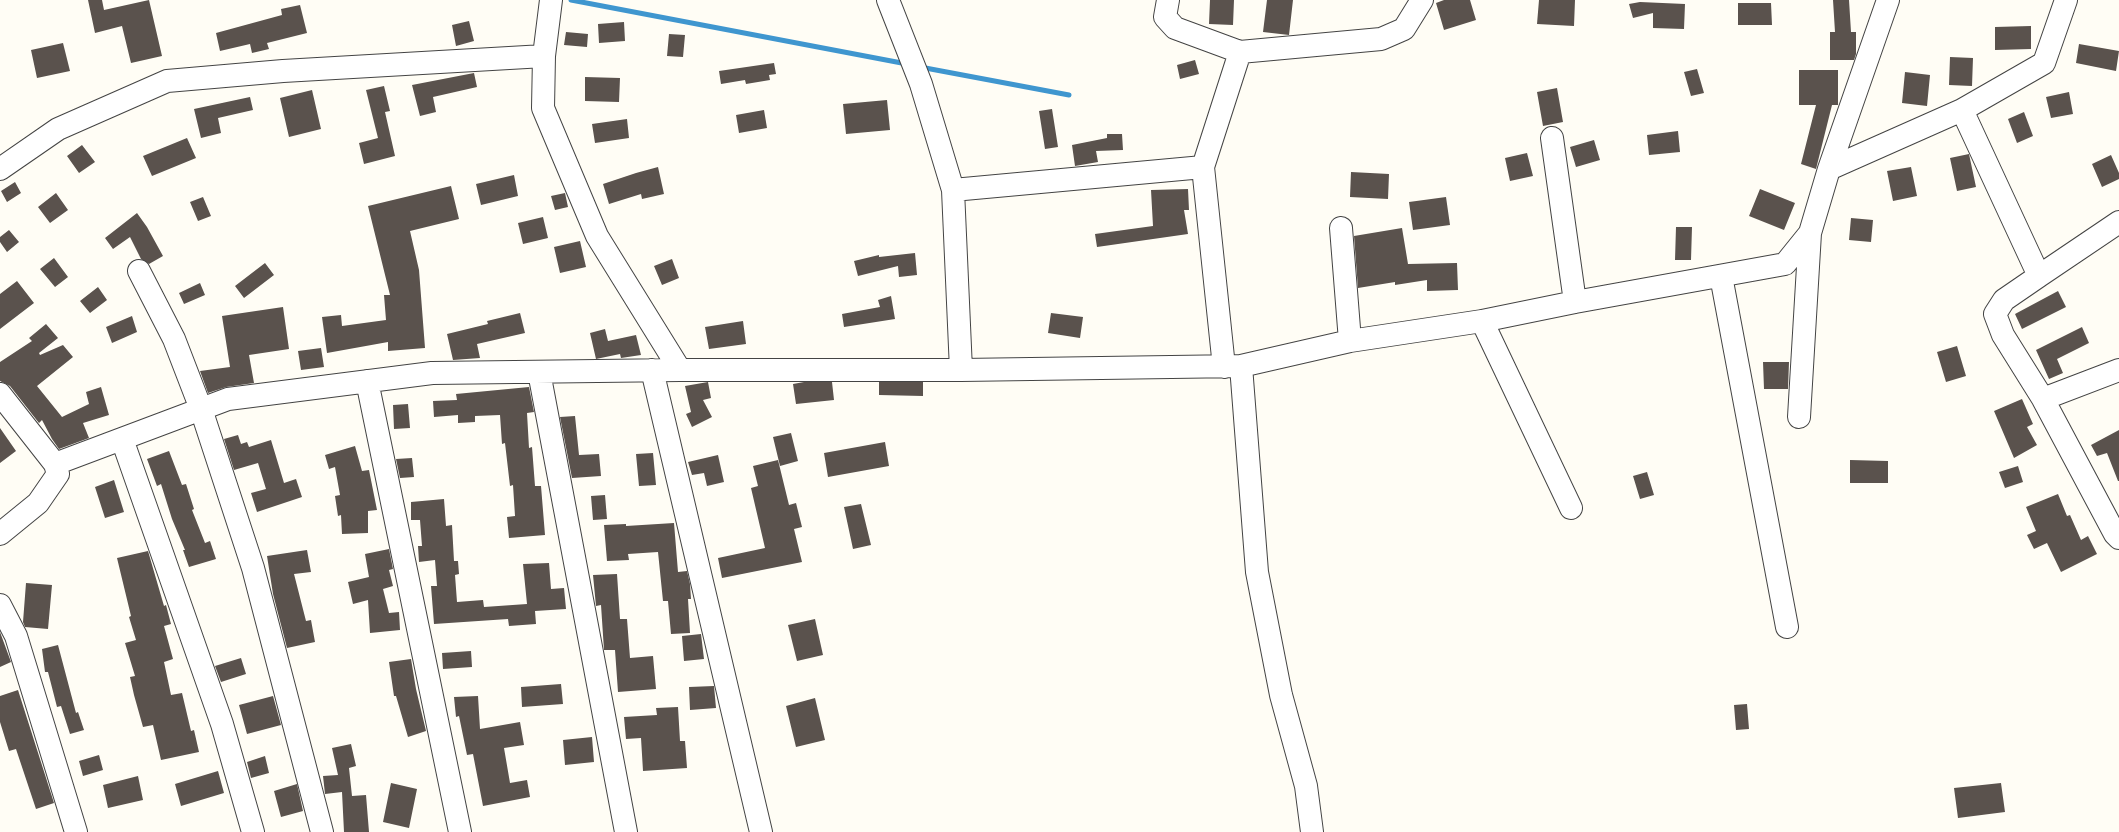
<!DOCTYPE html>
<html>
<head>
<meta charset="utf-8">
<style>
	body { margin:0 }
	canvas { display:block; background:#fffdf5 }
</style>
</head>
<body>
<canvas width="2119" height="832"></canvas>
<script>
const ctx = document.querySelector('canvas').getContext('2d');
ctx.lineJoin = 'round';
const shape = rows => new Path2D(rows.map(r => 'M' + r).join(''));
function stroke(path, color, width, dash) { ctx.strokeStyle = color; ctx.lineWidth = width; ctx.lineCap = dash ? 'butt' : 'round'; ctx.setLineDash(dash || []); ctx.stroke(path); }
function fillPath(path, color) { ctx.fillStyle = color; ctx.fill(path, 'evenodd'); }
const stream = shape([
	[571,0,907,64],
	[920,67,1069,95]
]);
const building = shape([
	[88,0,102,0,104,10,149,0,162,56,131,63,122,26,95,33],
	[1210,0,1234,0,1233,25,1209,24],
	[1267,0,1293,0,1289,35,1263,32],
	[1444,0,1470,0,1476,20,1444,30,1436,3],
	[1539,0,1575,0,1574,26,1537,24],
	[1833,0,1849,0,1851,32,1856,32,1856,54,1854,60,1830,60,1830,32,1835,32],
	[1640,2,1685,4,1684,29,1653,28,1653,13,1633,18,1629,4],
	[1738,3,1771,3,1772,25,1738,25],
	[300,5,307,33,267,43,269,49,252,53,250,44,220,51,216,33,282,15,281,9],
	[469,21,474,41,456,46,452,25],
	[624,22,625,41,599,43,598,24],
	[2031,26,2031,49,1995,50,1995,27],
	[566,32,588,34,587,47,564,45],
	[669,34,685,35,683,57,667,56],
	[63,43,70,71,37,78,31,50],
	[2079,44,2119,51,2116,71,2076,63],
	[1950,57,1973,58,1972,86,1949,85],
	[1195,60,1199,74,1180,79,1177,65],
	[774,63,776,74,769,75,770,80,746,84,745,80,721,84,719,71],
	[1697,69,1704,93,1691,96,1684,72],
	[1799,70,1838,70,1838,105,1832,105,1816,169,1801,164,1816,105,1799,105],
	[1905,72,1930,75,1927,106,1902,103],
	[474,73,477,87,433,97,436,112,420,116,412,85],
	[585,77,620,78,619,102,585,101],
	[384,86,390,111,385,112,395,156,364,164,359,143,378,138,366,90],
	[1557,88,1563,122,1543,126,1537,92],
	[312,90,321,129,289,137,280,98],
	[2069,92,2073,114,2051,118,2046,97],
	[250,97,253,110,218,118,221,133,201,138,194,109],
	[887,100,890,130,846,134,843,104],
	[1052,109,1058,147,1045,149,1039,111],
	[764,110,767,128,739,133,736,115],
	[2024,112,2033,136,2017,143,2008,119],
	[627,119,629,138,595,143,592,124],
	[1678,131,1680,152,1649,155,1647,135],
	[1107,134,1122,134,1123,150,1096,151,1098,162,1075,166,1072,145,1107,138],
	[187,138,196,158,152,176,143,156],
	[1594,140,1600,160,1576,167,1570,147],
	[82,145,95,162,79,173,67,156],
	[1527,153,1533,176,1510,181,1505,158],
	[1969,154,1976,187,1957,191,1950,158],
	[2111,155,2119,173,2119,179,2102,187,2092,164],
	[658,167,664,194,642,199,641,194,609,204,603,184,636,173],
	[1911,167,1917,196,1893,201,1887,171],
	[1351,172,1389,174,1388,199,1350,197],
	[514,175,518,196,481,205,476,184],
	[15,182,21,193,7,202,1,191],
	[451,186,459,219,410,231,419,270,425,348,388,351,388,342,327,353,322,317,341,315,342,326,386,320,384,295,390,295,368,206],
	[1188,189,1189,210,1184,210,1188,234,1097,247,1095,234,1153,226,1151,190],
	[1760,189,1795,203,1784,230,1749,216],
	[56,193,68,210,50,223,38,207],
	[565,193,568,207,555,210,551,196],
	[203,197,211,216,198,221,190,202],
	[1446,197,1450,225,1413,230,1409,202],
	[137,213,147,227,163,256,149,264,141,259,130,237,113,249,105,238],
	[543,217,548,238,523,244,518,223],
	[1851,218,1873,220,1871,242,1849,240],
	[1676,227,1692,227,1691,260,1675,260],
	[1402,228,1408,264,1457,263,1458,290,1427,291,1427,280,1395,285,1395,282,1358,288,1354,236],
	[9,230,19,242,7,252,0,242,0,237],
	[580,241,586,267,560,273,554,247],
	[915,253,917,275,899,277,898,266,858,276,854,261,879,255,879,257],
	[54,258,68,277,55,287,40,269],
	[672,259,679,278,662,285,654,266],
	[265,263,274,275,244,298,235,286],
	[17,281,34,303,0,329,0,294],
	[200,283,205,295,184,304,179,293],
	[98,287,107,300,90,313,80,301],
	[2058,291,2066,307,2022,329,2015,314],
	[891,296,895,319,844,327,842,314,880,307,878,300],
	[283,307,289,349,249,355,254,383,226,387,208,393,200,371,230,367,222,316],
	[520,313,525,333,477,344,480,358,453,360,447,334,488,324,487,321],
	[1051,313,1083,317,1080,338,1048,333],
	[132,316,137,332,112,343,106,327],
	[743,321,746,344,709,349,705,327],
	[46,324,58,338,39,353,40,355,63,345,73,357,37,386,62,417,89,404,86,392,101,387,109,415,83,423,89,438,59,449,52,439,42,420,39,423,10,386,0,381,0,362,32,341,29,338],
	[2082,327,2089,343,2057,359,2063,373,2049,379,2036,350],
	[605,329,608,341,636,335,641,355,621,358,620,354,596,359,590,333],
	[1957,346,1966,376,1946,382,1937,352],
	[321,348,324,367,301,370,298,351],
	[1763,362,1789,362,1788,389,1764,389],
	[708,382,711,398,703,400,712,417,692,427,686,414,691,412,685,386],
	[804,382,832,382,834,400,796,404,793,384],
	[879,382,923,382,923,396,879,395],
	[529,387,534,412,527,413,529,448,532,447,535,486,541,486,545,535,509,538,507,517,515,516,513,485,510,486,505,443,502,444,500,415,475,416,475,422,458,423,458,415,434,417,433,401,457,400,456,394],
	[2022,399,2033,424,2027,427,2037,445,2014,458,1994,411],
	[408,404,410,428,394,429,393,405],
	[575,416,579,455,599,454,601,476,572,478,560,417],
	[0,428,16,451,0,463],
	[2119,430,2119,481,2118,481,2107,453,2097,456,2091,445],
	[791,433,798,461,780,466,773,437],
	[238,435,241,444,247,442,249,447,271,440,284,483,296,479,302,497,257,512,251,493,266,489,258,463,234,470,224,439],
	[885,442,889,466,828,477,824,453],
	[355,446,362,471,369,470,377,510,368,511,368,533,342,534,341,515,338,516,335,496,340,495,335,467,329,469,325,455],
	[169,451,182,485,186,484,194,509,192,510,205,543,210,541,216,559,189,567,183,550,185,550,172,519,161,484,157,486,147,459],
	[653,453,656,485,639,486,636,454],
	[718,455,724,482,707,486,704,473,692,475,688,462],
	[412,458,414,477,400,478,396,459],
	[778,460,789,505,796,503,802,527,794,529,802,562,722,578,718,558,765,548,751,488,758,486,753,466],
	[1850,460,1888,461,1888,483,1850,483],
	[2018,466,2023,482,2005,488,1999,472],
	[1647,472,1654,495,1640,499,1633,476],
	[114,480,124,512,105,518,95,487],
	[2058,494,2067,516,2070,515,2081,540,2088,536,2097,554,2061,572,2047,543,2034,549,2027,535,2036,531,2026,507],
	[605,495,607,519,593,520,591,496],
	[444,499,446,526,452,525,454,561,458,561,459,574,455,575,457,602,483,600,484,607,527,604,523,564,549,563,551,589,564,588,566,609,535,611,536,624,509,626,508,619,434,624,431,586,437,586,435,560,419,562,418,546,422,546,420,520,411,520,411,502],
	[861,504,871,545,853,549,844,507],
	[674,523,678,572,687,571,690,584,691,599,688,599,690,633,671,634,668,601,663,601,658,552,628,554,629,560,607,561,604,525,626,524,626,526],
	[389,549,393,569,389,570,393,586,383,589,389,613,399,612,400,630,370,633,368,600,353,604,348,582,369,577,365,554],
	[307,550,311,572,294,574,306,621,311,620,315,642,287,648,273,594,267,556],
	[148,551,164,606,166,605,171,624,164,626,173,659,164,662,171,695,182,693,191,731,194,730,199,752,161,760,153,725,143,727,134,695,130,677,135,676,125,643,136,640,129,617,131,616,117,558],
	[617,574,620,619,627,619,630,658,653,656,656,689,618,692,615,650,604,650,601,605,596,606,593,575],
	[26,583,52,585,48,629,25,627,23,622],
	[815,619,823,655,797,661,788,625],
	[0,632,11,662,0,667],
	[701,634,704,659,684,661,682,636],
	[58,645,76,713,78,712,84,730,70,734,61,706,57,707,48,672,45,672,42,649],
	[471,651,472,667,443,669,442,653],
	[241,658,246,674,221,682,215,666],
	[411,659,416,689,426,731,408,737,396,696,394,696,389,662],
	[561,684,563,704,522,707,521,687],
	[714,686,716,708,690,710,689,687],
	[18,690,54,803,36,809,16,749,9,751,0,722,0,696],
	[273,696,281,725,247,734,239,705],
	[478,696,480,729,520,722,524,745,504,748,510,783,527,780,530,797,483,806,473,754,467,755,459,716,456,717,454,697],
	[815,698,825,740,796,747,786,706],
	[1747,704,1749,729,1736,730,1734,705],
	[678,707,680,741,685,741,687,768,643,771,641,738,626,739,624,717,657,715,656,708],
	[592,737,594,762,565,765,563,740],
	[351,744,356,766,349,768,352,796,366,795,369,832,344,832,342,792,325,794,323,776,338,775,332,748],
	[99,755,103,770,83,776,79,761],
	[265,756,269,773,251,778,247,762],
	[218,771,224,793,181,806,175,784],
	[138,776,143,800,108,808,103,785],
	[391,783,417,789,409,828,383,822],
	[2001,783,2005,812,1958,818,1954,788],
	[297,784,303,811,281,817,274,791]
]);
const minor = shape([
	[551,0,544,56,543,108,597,236,680,370,961,370,1241,366,1350,341,1482,321,1575,302,1785,264,1810,233,1829,169,1888,0],
	[888,0,921,84,953,190,961,370],
	[1168,0,1165,17,1175,28,1240,52],
	[1962,110,2044,63,2066,0],
	[1552,138,1575,302],
	[0,169,58,129,167,81,283,71,544,56],
	[1829,169,1962,110,2039,276,2004,300,1995,314,2003,335,2043,399,2115,534,2119,538],
	[953,190,1203,167],
	[1341,228,1350,341],
	[139,271,174,339,201,409,253,568,322,832],
	[1721,276,1787,627],
	[2039,276,2119,222],
	[1482,321,1571,508],
	[1241,366,1257,572,1281,695,1306,786,1312,832],
	[1224,367,1203,167,1240,52,1381,39,1404,29,1422,0],
	[652,370,761,832],
	[539,372,626,832],
	[367,381,460,832],
	[0,394,55,464,58,474,38,503,0,534],
	[2043,399,2119,370],
	[1799,417,1810,233],
	[122,439,222,724,253,832],
	[55,464,228,399,432,373,680,370],
	[0,605,16,636,76,832]
]);
stroke(stream, '#3f96cf', 5);
fillPath(building, '#5a524d');
stroke(minor, '#444', 24);
stroke(minor, '#fff', 22);
</script>
</body>
</html>
